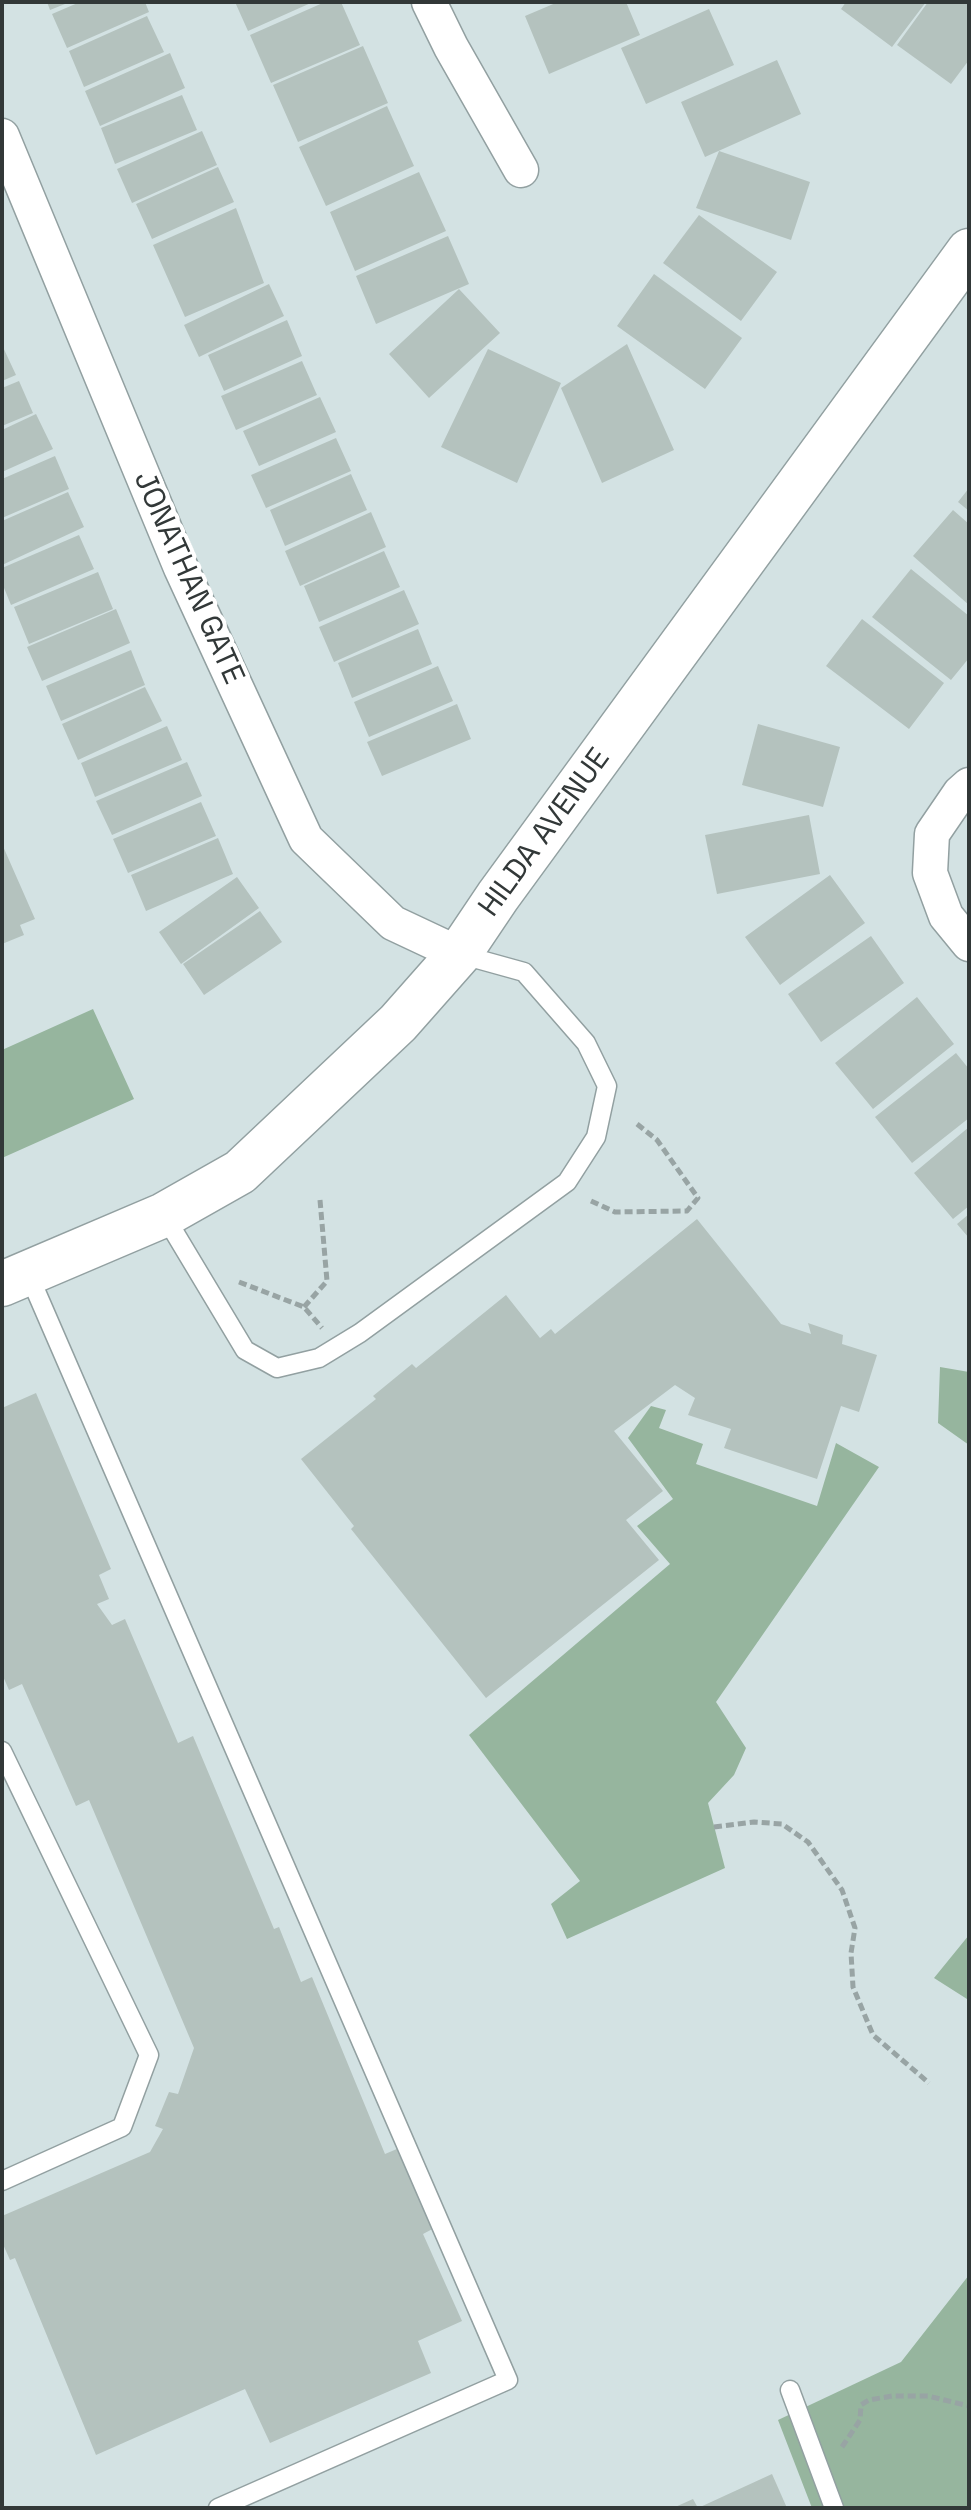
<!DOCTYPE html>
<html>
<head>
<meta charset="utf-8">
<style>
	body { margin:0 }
	#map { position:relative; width:971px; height:2510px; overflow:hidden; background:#d3e2e3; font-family:"Space Grotesk",sans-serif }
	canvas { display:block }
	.frame { position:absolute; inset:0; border:4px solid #323838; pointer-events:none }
</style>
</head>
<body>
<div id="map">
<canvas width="971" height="2510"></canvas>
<div class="frame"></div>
</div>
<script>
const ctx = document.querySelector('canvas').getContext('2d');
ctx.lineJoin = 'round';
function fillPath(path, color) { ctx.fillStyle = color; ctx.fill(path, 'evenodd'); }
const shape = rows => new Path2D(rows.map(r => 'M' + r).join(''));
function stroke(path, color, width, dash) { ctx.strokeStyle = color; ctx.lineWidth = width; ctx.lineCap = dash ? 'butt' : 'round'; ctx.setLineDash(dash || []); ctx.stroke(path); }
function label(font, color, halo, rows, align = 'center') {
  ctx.font = font + ' "Space Grotesk",sans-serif'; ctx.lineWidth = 8; ctx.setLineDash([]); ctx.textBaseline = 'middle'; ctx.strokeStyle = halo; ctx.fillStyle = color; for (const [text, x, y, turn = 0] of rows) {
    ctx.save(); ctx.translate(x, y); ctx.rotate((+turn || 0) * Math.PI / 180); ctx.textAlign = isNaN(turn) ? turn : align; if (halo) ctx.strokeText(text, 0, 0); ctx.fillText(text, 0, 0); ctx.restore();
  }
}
const green = shape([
	[93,1009,134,1099,2,1158,2,1050],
	[940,1367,969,1372,969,1445,938,1423],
	[651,1406,666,1410,659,1428,703,1444,696,1464,817,1506,836,1443,879,1467,716,1702,746,1748,734,1775,708,1803,725,1868,567,1939,551,1904,580,1881,469,1735,670,1564,637,1526,673,1499,628,1438],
	[969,1935,969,1999,967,1999,934,1978],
	[969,2275,969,2508,812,2508,778,2420,901,2362]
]);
const building = shape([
	[47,2,70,2,50,10],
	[80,2,145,2,149,12,67,48,52,14],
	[235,2,313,2,248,31],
	[325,2,341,2,360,45,271,83,250,35],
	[558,2,626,2,640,35,549,74,525,16],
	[846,2,926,2,892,47,841,9],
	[928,2,969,2,969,60,951,84,897,45],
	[709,9,734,65,646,104,621,48],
	[147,16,164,52,84,87,69,51],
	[363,46,388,103,298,142,273,85],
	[170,53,185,88,100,126,85,91],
	[777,60,801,114,705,157,681,102],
	[182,95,197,130,115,164,101,128],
	[387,106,414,166,326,206,299,147],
	[202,131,217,165,132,203,117,169],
	[719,151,810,182,791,240,696,208],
	[218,167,234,202,152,239,136,204],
	[419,172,446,231,355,271,330,212],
	[236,208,264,283,185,317,153,245],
	[699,215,777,272,741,321,663,263],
	[448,236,469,284,376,324,356,276],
	[654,274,742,338,705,389,617,326],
	[269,284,284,316,199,357,184,325],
	[459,289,500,333,429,398,389,354],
	[287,320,302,356,224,391,208,355],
	[627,344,674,450,602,483,561,388],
	[2,345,16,375,2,381],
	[488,349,561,383,517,483,441,447],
	[302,361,317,395,236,430,221,396],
	[19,381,33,413,2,426,2,388],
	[320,397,336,432,259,466,243,431],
	[36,414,53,449,2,472,2,430],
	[336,438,351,471,266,508,251,475],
	[55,456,69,489,2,518,2,479],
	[351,474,367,510,285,546,270,510],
	[969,488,969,511,958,502],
	[68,492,84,527,2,565,2,521],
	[953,510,969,524,969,605,913,556],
	[371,512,386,547,300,586,285,551],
	[79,535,94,569,11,605,2,583,2,568],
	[384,551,400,587,319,622,304,586],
	[911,569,969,616,969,658,951,680,872,617],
	[98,572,113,609,29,644,14,607],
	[404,590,419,624,334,662,319,627],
	[116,609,130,643,42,681,27,647],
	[862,619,944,683,909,729,826,666],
	[418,629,432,664,352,698,338,663],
	[131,650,145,685,61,721,46,686],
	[438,666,453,701,369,737,354,702],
	[145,687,162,721,78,760,62,724],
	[457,704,471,739,382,776,367,742],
	[758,724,840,747,823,807,742,785],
	[167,726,182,760,95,797,81,763],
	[187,762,202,796,112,835,96,801],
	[201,802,216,836,128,873,113,839],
	[809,815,820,874,717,894,705,835],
	[218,838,233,874,146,911,131,875],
	[2,844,35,919,20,925,24,935,2,944],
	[830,875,865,923,780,985,745,937],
	[237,877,259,908,181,964,159,932],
	[260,911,282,942,204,995,183,964],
	[871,936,904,983,821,1042,788,994],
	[917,997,954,1044,873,1109,835,1063],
	[956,1053,969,1069,969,1118,912,1163,875,1117],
	[969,1127,969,1206,953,1219,914,1173],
	[969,1214,969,1238,957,1224],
	[697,1219,781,1324,811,1334,808,1323,843,1335,842,1344,877,1355,859,1412,841,1406,817,1479,724,1448,731,1429,688,1415,695,1398,675,1385,614,1431,663,1491,626,1520,659,1560,486,1698,351,1529,354,1526,301,1459,376,1399,373,1396,412,1364,416,1368,506,1295,540,1338,551,1329,555,1334],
	[36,1393,111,1569,99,1575,109,1599,97,1604,112,1625,125,1619,178,1743,193,1736,274,1929,279,1927,301,1982,312,1977,385,2154,404,2146,440,2225,423,2234,462,2321,418,2341,431,2373,270,2443,245,2389,96,2455,15,2258,10,2260,2,2242,2,2216,150,2152,163,2129,155,2126,169,2092,178,2094,194,2048,89,1800,76,1806,22,1684,9,1690,2,1674,2,1408],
	[772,2474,787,2508,673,2508,693,2499,698,2508]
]);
const path = shape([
	[591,1201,615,1212,687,1211,698,1198,657,1140,637,1124],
	[239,1282,304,1307,322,1328],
	[304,1307,327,1281,320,1200],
	[714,1827,754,1822,782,1824,808,1842,842,1890,855,1928,851,1953,853,1987,873,2035,929,2083],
	[842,2447,860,2420,861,2405,869,2400,892,2396,928,2396,969,2406]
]);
const service = shape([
	[164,1215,245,1350,277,1368,319,1358,360,1333,567,1182,596,1137,607,1086,586,1043,524,972,459,954],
	[28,1273,508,2380,218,2508],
	[2,1751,149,2055,122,2127,2,2181],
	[790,2390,834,2508]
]);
const minor = shape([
	[429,2,451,47,521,170],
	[2,136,181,568,306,839,393,923,459,954],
	[969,785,960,793,932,834,930,873,946,916,969,944]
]);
const tertiary = shape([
	[2,1284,164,1215,240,1172,398,1023,459,954,498,896,969,251]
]);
const streetNames = [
	["JONATHAN GATE",188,578,66],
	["HILDA AVENUE",545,833,-54]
];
fillPath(green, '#96b59e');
fillPath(building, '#b4c2be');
stroke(service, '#92a0a1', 21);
stroke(minor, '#92a0a1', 37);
stroke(tertiary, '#92a0a1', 47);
stroke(path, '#98a4a4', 5, [8, 4]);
stroke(service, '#fff', 18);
stroke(minor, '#fff', 34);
stroke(tertiary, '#fff', 44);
label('30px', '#323838', '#fff', streetNames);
</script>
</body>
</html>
